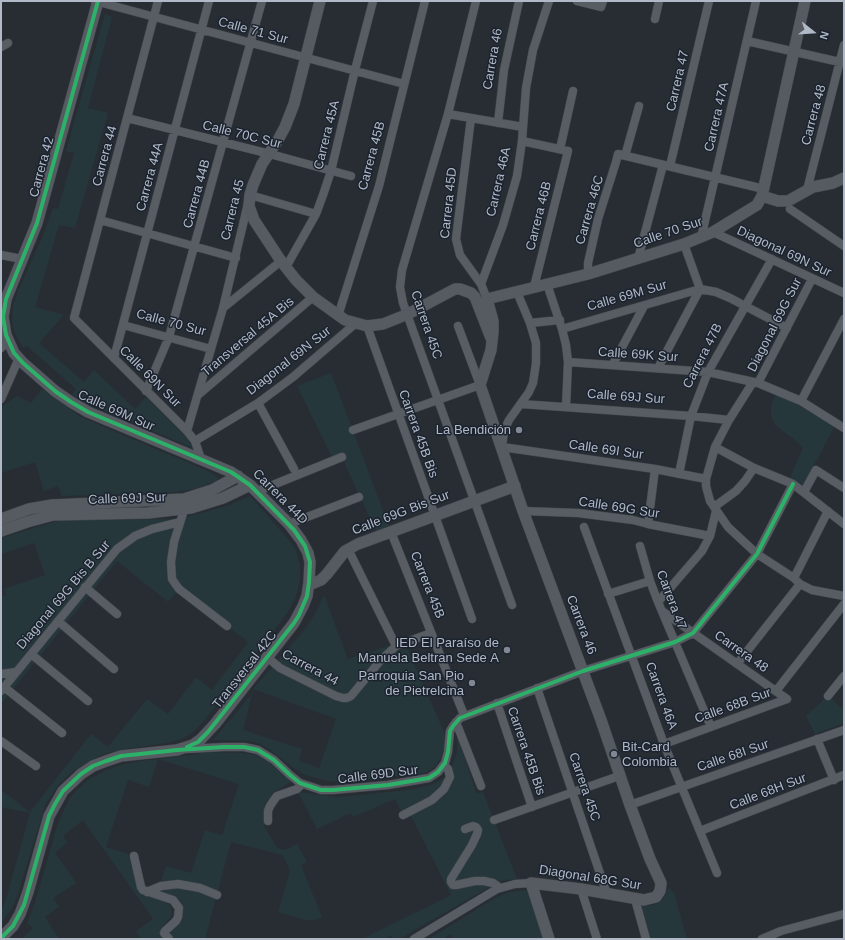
<!DOCTYPE html>
<html>
<head>
<meta charset="utf-8">
<style>
	body { margin:0 }
	#map { position:relative; width:845px; height:940px; overflow:hidden; background:#282d34; font-family:Helvetica,sans-serif }
	canvas { display:block }
	.frame { position:absolute; inset:0; border:2px solid #b1b9c7; pointer-events:none }
	.north { position:absolute; left:793px; top:12px; width:40px; height:40px; -webkit-text-stroke:3px #1b232f; paint-order:stroke; rotate:107deg; font-size:11px; font-weight:700; line-height:16px; text-align:center; color:#b1b9c7 }
	.north::after { content:''; display:block; margin:auto; width:14px; height:18px; background:#b1b9c7; clip-path:polygon(50% 0,100% 100%,50% 72%,0 100%) }
</style>
</head>
<body>
<div id="map">
<canvas width="845" height="940"></canvas>
<div class="frame"></div>
<div class="north">N</div>
</div>
<script>
const ctx = document.querySelector('canvas').getContext('2d');
ctx.lineJoin = 'round';
function fillPath(path, color) { ctx.fillStyle = color; ctx.fill(path, 'evenodd'); }
const shape = rows => new Path2D(rows.map(r => 'M' + r).join(''));
function stroke(path, color, width, dash) { ctx.strokeStyle = color; ctx.lineWidth = width; ctx.lineCap = dash ? 'butt' : 'round'; ctx.setLineDash(dash || []); ctx.stroke(path); }
function label(font, color, halo, rows, align = 'center') {
  ctx.font = font + ' Helvetica,sans-serif'; ctx.lineWidth = 3; ctx.setLineDash([]); ctx.textBaseline = 'middle'; ctx.strokeStyle = halo; ctx.fillStyle = color; for (const [text, x, y, turn = 0] of rows) {
    ctx.save(); ctx.translate(x, y); ctx.rotate((+turn || 0) * Math.PI / 180); ctx.textAlign = isNaN(turn) ? turn : align; if (halo) ctx.strokeText(text, 0, 0); ctx.fillText(text, 0, 0); ctx.restore();
  }
}
const green = shape([
	[105,14,112,17,88,108,108,113,75,228,59,225,35,307,64,315,39,343,84,382,94,370,135,409,146,397,188,439,193,448,84,402,72,394,76,389,27,346,23,348,14,332,12,321,13,305,18,291,42,238,53,208,58,209,74,153,66,151],
	[331,373,389,526,376,531,342,458,334,461,297,386],
	[42,389,81,417,210,472,218,478,216,481,194,489,175,492,62,496,58,486,44,491,35,462,1,473,1,407,17,396,31,403],
	[776,394,800,406,835,426,803,485,790,477,803,448,795,440,775,425,771,416,771,406],
	[250,496,283,533,295,548,300,565,300,580,296,597,288,612,243,671,202,723,193,732,182,739,166,743,119,750,101,755,73,771,60,783,46,803,17,897,12,908,1,923,1,910,4,906,30,813,1,807,1,790,30,812,91,734,108,747,147,699,168,714,196,677,212,690,248,642,179,589,168,602,117,561,1,704,1,596,6,595,4,589,45,575,34,543,1,554,1,538,54,522,70,520,178,519,227,506],
	[324,595,348,659,391,645,395,652,407,648,445,734,444,749,441,757,435,767,425,773,340,782,329,781,305,775,295,769,266,747,258,743,250,741,213,740,252,694,243,730,302,749,299,761,319,768,336,719,253,689,301,634,315,614],
	[828,696,844,710,844,723,815,734,806,716],
	[457,736,477,794,483,792,517,879,504,880,486,889,399,939,393,939,391,935,385,939,362,939,451,895,409,812,403,815,395,799,353,817,351,813,317,829,298,792,337,797,351,796,415,789,433,784,445,778,451,769,457,752],
	[206,752,243,753,256,755,269,762,291,782,274,792,267,802,264,813,264,826,277,848,285,850,297,844,307,862,301,865,322,917,314,920,306,920,278,912,290,871,283,855,231,842,205,939,175,939,171,935,171,929,181,919,183,914,183,906,179,900,176,897,158,891,166,866,191,873,205,830,222,835,239,784,158,759,149,787,128,780,106,847,128,854,141,893,146,896,162,900,170,905,172,913,170,918,162,927,160,931,160,935,163,939,141,939,136,931,153,919,83,820,63,836,67,843,55,853,76,883,53,898,59,907,45,917,59,939,21,939,33,928,27,923,35,902,58,823,69,799,77,790,88,780,106,770,121,765,141,761,158,759,191,755],
	[668,887,674,893,687,939,646,939,637,906,647,906,656,904,662,900,666,894],
	[528,890,543,939,454,939,451,934,443,939,429,939,495,898,510,892]
]);
const street = shape([
	[95,1,404,84],
	[158,1,74,318,187,431,195,441,201,459],
	[476,1,448,114,402,270,400,287,403,303,512,605],
	[577,1,601,7,603,1],
	[655,19,659,1],
	[747,41,844,63],
	[1,47,8,43],
	[448,114,523,127],
	[127,118,270,154,351,176],
	[471,118,456,239,460,255,481,284],
	[498,123,504,70,519,1],
	[522,141,568,151,534,287],
	[560,149,573,91],
	[625,156,639,106],
	[670,166,709,1],
	[807,190,844,45],
	[790,209,844,246],
	[100,220,236,258],
	[713,232,844,293],
	[701,238,756,1],
	[1,255,22,259],
	[638,259,663,165],
	[286,267,316,214,323,195,331,171,355,70,373,1],
	[588,274,588,263,598,219,616,162,618,154,764,189],
	[547,284,562,329,566,345,568,362,566,407],
	[517,292,530,323,536,343,536,363,533,383,529,392,509,420,504,431,502,447,655,469,706,479],
	[487,299,481,284,503,225,517,176,522,141,526,88,533,50,549,1],
	[223,308,281,261],
	[338,316,379,186,425,1],
	[530,323,560,320],
	[123,325,211,349],
	[367,326,472,619],
	[562,329,700,289,716,292,730,298,787,328],
	[1,348,8,340],
	[114,358,209,1],
	[568,362,708,372,758,383,801,401,844,428],
	[613,364,644,306],
	[658,368,700,289,684,244],
	[753,382,729,420,715,447,706,479,706,486,710,501,728,527,757,554,794,578,800,584,812,590,844,596],
	[758,383,812,279],
	[146,391,169,337,262,1],
	[198,395,313,297],
	[1,399,19,358],
	[801,401,844,319],
	[258,403,294,469],
	[521,404,691,416,729,420],
	[353,430,480,385,458,326],
	[187,431,223,308,250,195,316,214],
	[195,441,258,403,293,377,356,323],
	[715,447,754,468,793,484,844,524],
	[679,474,691,416,708,372,772,259],
	[258,491,342,457],
	[804,492,816,470,844,488],
	[714,507,736,491,745,481,754,468],
	[184,510,174,542,171,562,172,579,179,589,227,626],
	[523,511,578,513,633,520,648,524,710,536],
	[289,524,359,497],
	[648,524,655,469],
	[584,527,664,744,717,873],
	[391,532,464,715],
	[640,546,650,581,658,602,711,727],
	[348,549,396,646],
	[794,578,828,511],
	[85,587,117,614],
	[608,594,650,581],
	[658,602,702,551,710,536,716,511],
	[662,611,787,699],
	[58,621,114,669],
	[31,654,88,701],
	[267,657,280,668,336,696,343,698,347,698,351,696,380,661,396,646,431,633],
	[737,664,800,584],
	[1,674,16,672],
	[4,687,62,733],
	[537,688,607,894],
	[1,691,117,549,135,536,152,529,180,522],
	[776,691,844,604],
	[828,696,844,676],
	[497,703,532,807],
	[456,722,481,786],
	[817,739,834,780],
	[1,741,36,766],
	[664,744,787,699],
	[187,749,224,747,244,747,258,750,274,760,290,775,300,783,321,790,333,790,388,785,429,778,438,772,445,763,448,752,450,731,453,726,460,718,583,671,675,642,693,633,757,554,793,484],
	[630,805,844,730],
	[403,815,432,800,444,789,450,777,448,769,444,765],
	[494,820,619,776],
	[268,821,268,811,270,806,274,800,277,796,297,789,302,784],
	[465,829,473,826,476,827,478,830,477,834,472,845,451,879,451,882,453,885,456,885,475,881,484,881,493,883,500,888],
	[700,831,844,775],
	[134,856,141,887,143,890,173,900,179,908,178,917,176,921,165,931,164,933,169,939],
	[581,889,597,939],
	[147,892,161,886,178,884,200,888,217,895],
	[635,899,646,939],
	[414,939,497,889,515,884,531,883],
	[762,939,781,931,844,914]
]);
const secondary = shape([
	[320,1,294,104,285,127,278,140,262,164,253,185,250,195,249,206,254,220,281,261,296,280,313,297,345,320,367,326,383,324,408,314,455,289,460,289,471,293,475,297,491,338],
	[762,196,778,201,788,201,813,187,833,183,844,178],
	[1,519,29,509,52,505,184,499,212,490,238,476],
	[1,531,27,522,53,515,148,513,191,508,223,498,250,485],
	[309,585,321,580,327,574,345,551,358,544,515,486],
	[1,938,13,926,20,914,28,892,49,816,63,791,81,774,93,766,106,761,121,756,177,750,193,745,201,739,215,724,294,623,303,606,307,596,309,582,310,562,308,553,301,540,289,524,250,485,231,472,88,412,71,402,55,391,23,363,14,353,6,335,3,317,6,299,37,223,98,1],
	[549,939,531,883,581,889,644,900,656,897,660,891,661,883,650,859,630,805,601,720,523,511,480,385,491,350,493,332,493,321,487,299,588,274,684,244,713,232,757,205,762,196,805,1]
]);
const cycleway = shape([
	[98,1,37,223,6,299,3,317,6,335,14,353,23,363,55,391,71,402,88,412,231,472,250,485,294,530,305,546,310,562,309,582,307,596,299,615,294,623,208,732,198,742,187,747],
	[1,938,13,926,24,905,49,816,55,804,63,791,81,774,93,766,106,761,121,756,177,750,224,747,244,747,258,750,274,760,290,775,300,783,321,790,333,790,388,785,429,778,438,772,445,763,448,752,450,731,453,726,460,718,583,671,675,642,693,633,757,554,793,484]
]);
const markers = [
	[519,430,4,"#818894"],
	[507,650,4,"#818894"],
	[472,683,4,"#818894"],
	[614,754,4,"#818894"]
];
const streetNames = [
	["Calle 71 Sur",253,31,15],
	["Carrera 46",493,59,-80],
	["Carrera 47",678,81,-77],
	["Carrera 48",814,115,-75],
	["Carrera 47A",717,117,-77],
	["Calle 70C Sur",242,135,14],
	["Carrera 45A",327,135,-76],
	["Carrera 44",105,156,-75],
	["Carrera 45B",372,156,-75],
	["Carrera 42",42,167,-75],
	["Carrera 44A",150,177,-75],
	["Carrera 46A",499,182,-77],
	["Carrera 44B",197,194,-75],
	["Carrera 45D",449,203,-84],
	["Carrera 45",233,210,-76],
	["Carrera 46C",590,210,-74],
	["Carrera 46B",539,216,-76],
	["Calle 70 Sur",668,233,-19],
	["Diagonal 69N Sur",784,252,25],
	["Calle 69M Sur",627,296,-16],
	["Calle 70 Sur",171,323,15],
	["Carrera 45C",426,325,71],
	["Diagonal 69G Sur",775,325,-63],
	["Transversal 45A Bis",248,337,-40],
	["Calle 69K Sur",638,355,4],
	["Carrera 47B",703,356,-63],
	["Diagonal 69N Sur",289,361,-38],
	["Calle 69N Sur",150,377,45],
	["Calle 69J Sur",626,397,4],
	["Calle 69M Sur",116,411,24],
	["Carrera 45B Bis",418,434,70],
	["Calle 69I Sur",606,450,8],
	["Carrera 44D",280,497,45],
	["Calle 69J Sur",127,499,-2],
	["Calle 69G Sur",619,508,9],
	["Calle 69G Bis Sur",401,513,-21],
	["Carrera 45B",427,585,68],
	["Diagonal 69G Bis B Sur",64,595,-50],
	["Carrera 47",671,600,69],
	["Carrera 46",581,625,69],
	["Carrera 48",741,652,35],
	["Carrera 44",310,668,28],
	["Transversal 42C",245,670,-52],
	["Carrera 46A",661,696,70],
	["Calle 68B Sur",733,706,-20],
	["Carrera 45B Bis",526,751,71],
	["Calle 68I Sur",733,756,-19],
	["Calle 69D Sur",378,775,-7],
	["Carrera 45C",584,787,71],
	["Calle 68H Sur",768,792,-21],
	["Diagonal 68G Sur",590,878,9]
];
const poiNames = [
	["La Bendición",511,430],
	["IED El Paraíso de",499,643],
	["Manuela Beltran Sede A",499,658],
	["Parroquia San Pio",464,676],
	["de Pietrelcina",464,691],
	["Bit-Card",622,747,"left"],
	["Colombia",622,762,"left"]
];
fillPath(green, '#25373a');
stroke(street, '#44484d', 9);
stroke(secondary, '#44484d', 12);
stroke(street, '#585c63', 8);
stroke(secondary, '#565a61', 11);
stroke(cycleway, '#2db169', 4);
for (const [x, y, r, color] of markers) { const dot = new Path2D(); dot.arc(x, y, r, 0, 2 * Math.PI); ctx.fillStyle = color; ctx.fill(dot); stroke(dot, '#1b232f', 1.5); }
label('13px', '#b1b9c7', '#1b232f', streetNames);
label('13px', '#b1b9c7', '#1b232f', poiNames, 'right');
</script>
</body>
</html>
